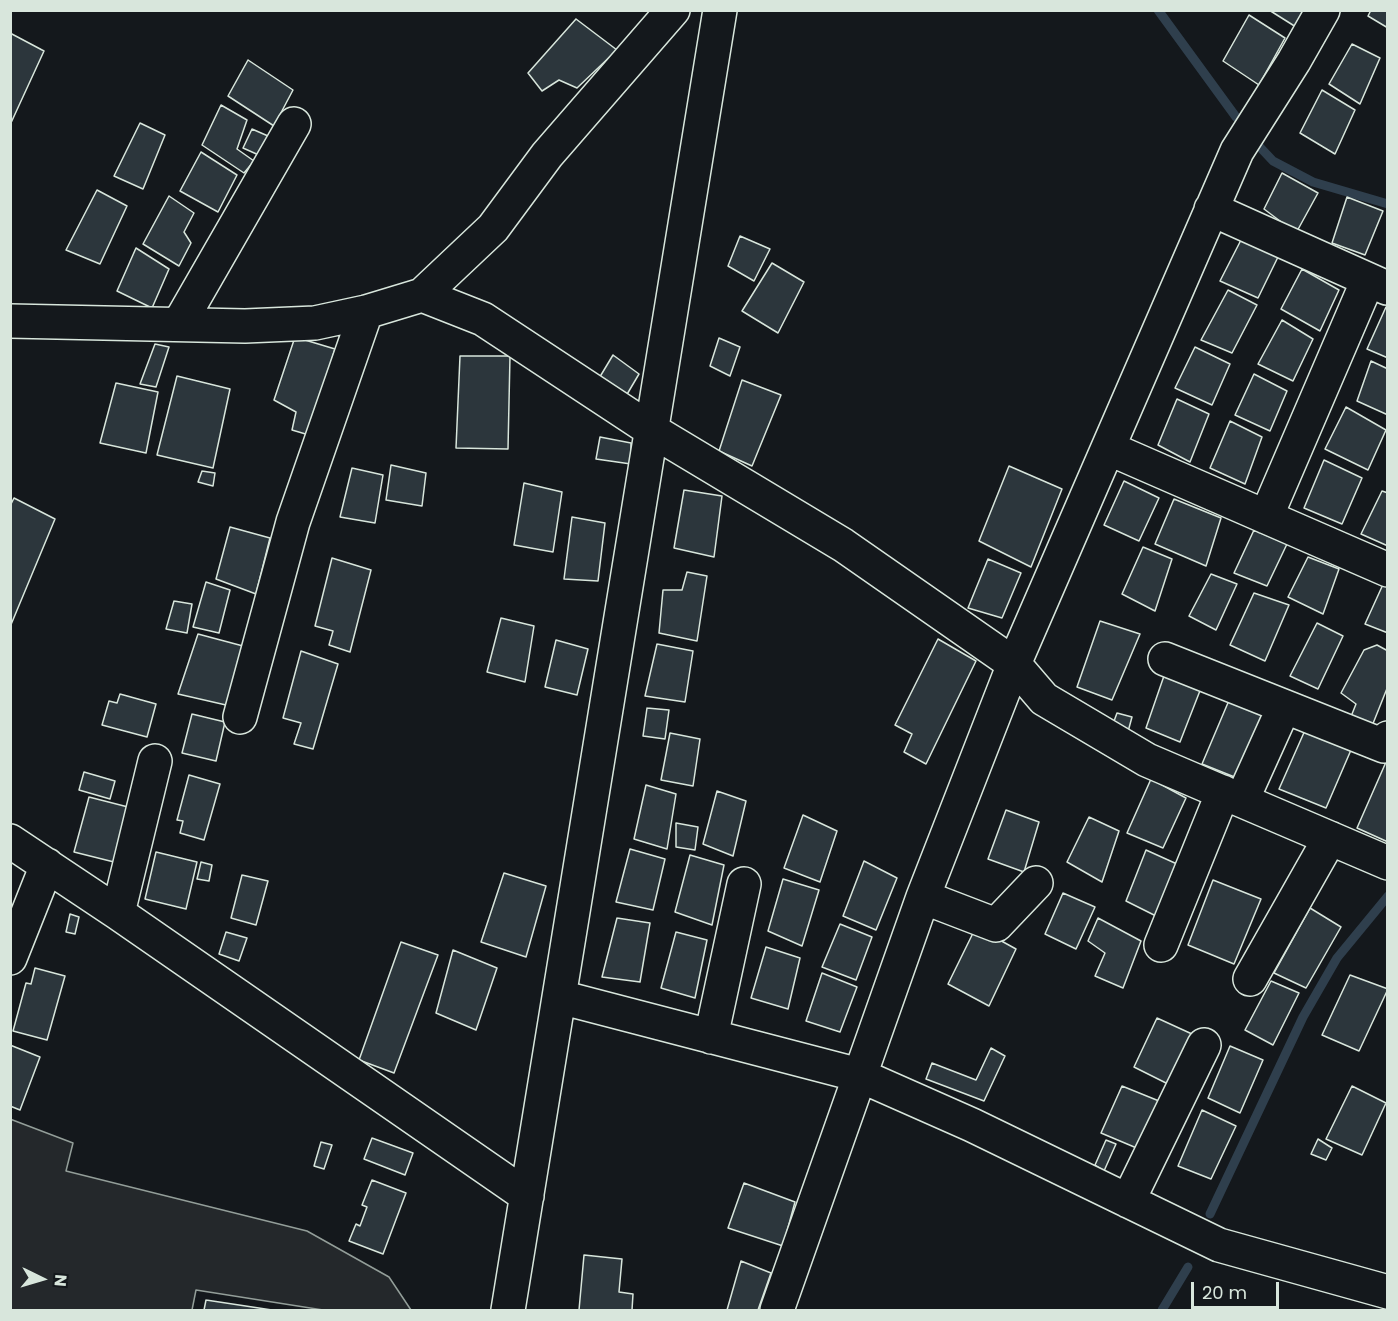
<!DOCTYPE html>
<html>
<head>
<meta charset="utf-8">
<style>
	body { margin:0 }
	#map { position:relative; width:1398px; height:1321px; overflow:hidden; background:#14181c; font-family:Poppins,sans-serif }
	canvas { display:block }
	.frame { position:absolute; inset:0; border:12px solid #d8e6dc; pointer-events:none }
	.north { position:absolute; left:12px; top:1249px; width:60px; height:60px; -webkit-text-stroke:4px #14181c; paint-order:stroke; rotate:95deg; font-size:16px; font-weight:700; line-height:24px; text-align:center; color:#d8e6dc }
	.north::after { content:''; display:block; margin:auto; width:21px; height:27px; background:#d8e6dc; clip-path:polygon(50% 0,100% 100%,50% 72%,0 100%) }
	.scale { position:absolute; left:1191px; top:1282px; width:88px; height:27px; box-sizing:border-box; border:3px solid #d8e6dc; border-top:0; padding-left:8px; font-size:18px; line-height:21px; white-space:nowrap; color:#d8e6dc; -webkit-text-stroke:4px #14181c; paint-order:stroke }
</style>
</head>
<body>
<div id="map">
<canvas width="1398" height="1321"></canvas>
<div class="frame"></div>
<div class="north">N</div>
<div class="scale">20 m</div>
</div>
<script>
const ctx = document.querySelector('canvas').getContext('2d');
ctx.lineJoin = 'round';
function fillPath(path, color) { ctx.fillStyle = color; ctx.fill(path, 'evenodd'); }
const shape = rows => new Path2D(rows.map(r => 'M' + r).join(''));
function stroke(path, color, width, dash) { ctx.strokeStyle = color; ctx.lineWidth = width; ctx.lineCap = dash ? 'butt' : 'round'; ctx.setLineDash(dash || []); ctx.stroke(path); }
const parking = shape([
	[10,1119,73,1143,66,1171,307,1231,389,1277,411,1310,323,1310,196,1290,192,1310,11,1310,10,1119]
]);
const stream = shape([
	[1158,10,1236,117],
	[1257,144,1273,161,1313,182,1388,204],
	[1210,1214,1303,1017,1337,958,1388,896],
	[1162,1310,1188,1267]
]);
const building = shape([
	[1269,10,1304,10,1296,27,1269,10],
	[1371,10,1388,10,1388,28,1368,16,1371,10],
	[1249,15,1285,38,1259,85,1223,61,1249,15],
	[576,19,617,50,577,88,559,80,542,91,528,73,576,19],
	[10,33,44,51,10,125,10,33],
	[1352,44,1380,58,1360,104,1329,84,1352,44],
	[248,60,293,90,274,126,228,96,248,60],
	[1322,90,1355,110,1335,154,1300,133,1322,90],
	[221,105,247,120,237,149,254,161,244,173,202,145,221,105],
	[140,123,165,135,143,189,114,176,140,123],
	[252,129,268,136,261,156,243,148,252,129],
	[201,152,237,175,218,212,180,191,201,152],
	[1282,173,1318,193,1296,233,1264,209,1282,173],
	[97,190,127,206,100,264,66,250,97,190],
	[169,196,194,213,184,232,191,243,179,266,143,244,169,196],
	[1347,197,1383,211,1365,255,1332,243,1347,197],
	[740,236,770,249,754,281,728,266,740,236],
	[1241,240,1278,257,1258,298,1220,281,1241,240],
	[136,248,169,269,152,308,117,291,136,248],
	[772,263,804,282,778,333,742,311,772,263],
	[1302,269,1339,290,1320,331,1281,309,1302,269],
	[1228,290,1257,305,1232,353,1201,340,1228,290],
	[1386,307,1388,308,1388,358,1367,349,1386,307],
	[1282,320,1313,339,1293,381,1258,364,1282,320],
	[295,337,335,349,309,435,292,430,296,412,274,400,295,337],
	[719,338,740,347,730,376,710,366,719,338],
	[155,344,169,347,156,387,140,384,155,344],
	[1195,347,1230,364,1212,405,1175,388,1195,347],
	[613,355,639,374,626,396,598,380,613,355],
	[460,356,510,356,508,449,456,448,460,356],
	[1371,361,1388,369,1388,415,1357,401,1371,361],
	[1254,374,1287,391,1270,431,1235,415,1254,374],
	[177,376,230,389,213,468,157,455,177,376],
	[742,380,781,395,752,466,719,451,742,380],
	[116,383,158,392,146,453,100,443,116,383],
	[1177,399,1209,414,1190,462,1158,445,1177,399],
	[1346,407,1386,430,1368,470,1325,449,1346,407],
	[1230,421,1262,437,1245,484,1210,468,1230,421],
	[600,437,631,443,631,464,596,459,600,437],
	[1324,460,1362,478,1342,524,1304,508,1324,460],
	[391,465,426,473,422,506,386,500,391,465],
	[1009,466,1062,489,1031,567,979,541,1009,466],
	[352,468,383,475,375,523,340,517,352,468],
	[202,471,215,473,213,486,198,482,202,471],
	[1124,481,1159,498,1139,541,1104,525,1124,481],
	[524,483,562,492,553,552,514,545,524,483],
	[684,490,722,496,714,557,674,548,684,490],
	[1382,491,1388,493,1388,546,1361,534,1382,491],
	[14,498,55,519,10,627,10,506,14,498],
	[1174,499,1221,518,1206,566,1155,544,1174,499],
	[572,517,605,523,598,581,564,579,572,517],
	[230,527,270,538,256,594,216,579,230,527],
	[1254,530,1287,544,1267,586,1234,573,1254,530],
	[1143,547,1172,559,1155,611,1122,594,1143,547],
	[1308,557,1339,569,1323,614,1288,597,1308,557],
	[332,558,371,570,350,652,329,645,333,631,315,626,332,558],
	[988,559,1021,573,1002,618,968,608,988,559],
	[687,572,707,576,697,641,659,633,663,590,682,590,687,572],
	[1211,574,1237,584,1216,630,1189,616,1211,574],
	[1385,580,1388,581,1388,633,1365,624,1385,580],
	[206,582,230,590,219,633,193,627,206,582],
	[1254,593,1289,605,1265,661,1230,645,1254,593],
	[174,601,192,604,187,633,166,629,174,601],
	[501,618,534,626,525,682,487,672,501,618],
	[1100,621,1140,634,1112,700,1077,687,1100,621],
	[1317,623,1343,636,1318,689,1290,676,1317,623],
	[198,634,243,646,226,705,178,694,198,634],
	[938,639,976,661,926,764,904,752,912,734,895,725,938,639],
	[556,640,588,649,577,695,545,687,556,640],
	[657,644,693,651,685,702,645,696,657,644],
	[1377,645,1388,651,1388,686,1370,731,1348,724,1356,704,1341,693,1364,650,1377,645],
	[301,651,338,664,313,749,294,744,301,723,283,718,301,651],
	[1166,670,1203,683,1180,742,1146,728,1166,670],
	[120,694,156,704,147,737,102,725,109,701,117,703,120,694],
	[1230,698,1265,712,1237,778,1202,764,1230,698],
	[647,708,669,710,665,739,643,736,647,708],
	[1117,713,1132,717,1126,739,1110,732,1117,713],
	[192,714,225,722,216,761,182,753,192,714],
	[1306,728,1351,750,1326,808,1279,789,1306,728],
	[670,733,700,739,693,786,661,780,670,733],
	[1386,762,1388,762,1388,842,1357,828,1386,762],
	[84,772,115,781,110,799,79,790,84,772],
	[189,775,220,784,204,840,180,833,183,821,177,820,189,775],
	[1151,779,1186,798,1163,848,1127,833,1151,779],
	[646,785,676,794,667,849,634,839,646,785],
	[717,791,746,801,733,856,703,844,717,791],
	[89,797,128,807,114,862,74,852,89,797],
	[1006,810,1039,822,1024,872,988,859,1006,810],
	[803,815,837,831,820,882,784,868,803,815],
	[1089,817,1119,831,1102,882,1067,862,1089,817],
	[676,823,698,827,695,850,676,847,676,823],
	[630,849,665,859,653,910,616,902,630,849],
	[1146,850,1177,864,1156,916,1126,901,1146,850],
	[156,852,197,862,186,909,145,899,156,852],
	[690,855,724,865,712,925,675,912,690,855],
	[864,861,897,878,876,930,843,916,864,861],
	[201,862,212,865,209,881,197,879,201,862],
	[504,873,546,886,526,957,481,942,504,873],
	[242,875,268,881,256,925,231,918,242,875],
	[783,879,819,890,802,946,768,931,783,879],
	[1213,880,1261,899,1234,964,1188,945,1213,880],
	[1063,893,1095,907,1076,949,1045,934,1063,893],
	[1310,908,1341,927,1306,988,1274,973,1310,908],
	[70,914,79,917,75,934,66,932,70,914],
	[617,918,650,923,640,982,602,977,617,918],
	[1098,918,1141,941,1123,988,1095,976,1105,953,1088,941,1098,918],
	[840,924,872,937,856,980,822,967,840,924],
	[976,927,1016,949,989,1006,948,984,976,927],
	[226,932,247,938,239,961,219,954,226,932],
	[676,932,707,940,695,998,661,988,676,932],
	[401,942,438,955,394,1073,359,1060,401,942],
	[766,947,800,958,788,1009,751,998,766,947],
	[453,950,497,968,476,1030,436,1013,453,950],
	[35,968,65,976,47,1040,13,1031,26,983,31,984,35,968],
	[822,973,857,987,840,1032,806,1021,822,973],
	[1350,975,1388,989,1359,1051,1322,1035,1350,975],
	[1271,981,1299,993,1273,1045,1245,1030,1271,981],
	[1157,1018,1192,1034,1170,1085,1134,1067,1157,1018],
	[10,1045,40,1057,20,1110,10,1106,10,1045],
	[1230,1046,1263,1060,1240,1113,1208,1098,1230,1046],
	[991,1048,1005,1056,984,1101,926,1079,932,1063,976,1080,991,1048],
	[1122,1086,1159,1101,1139,1149,1101,1133,1122,1086],
	[1352,1086,1386,1103,1362,1155,1326,1139,1352,1086],
	[1202,1110,1236,1126,1211,1179,1178,1166,1202,1110],
	[372,1138,413,1153,405,1175,364,1159,372,1138],
	[1318,1139,1332,1148,1326,1160,1311,1154,1318,1139],
	[1106,1140,1116,1144,1104,1171,1095,1165,1106,1140],
	[321,1142,332,1145,324,1169,314,1166,321,1142],
	[372,1180,406,1193,383,1254,349,1241,356,1224,360,1226,367,1207,362,1205,372,1180],
	[744,1183,795,1202,783,1246,728,1228,744,1183],
	[584,1255,622,1259,619,1292,633,1294,632,1310,579,1310,584,1255],
	[741,1261,771,1273,758,1310,727,1310,741,1261],
	[206,1300,272,1310,204,1310,206,1300]
]);
const minor = shape([
	[1211,209,1387,288],
	[422,295,483,319,653,431,843,545,1014,664,1044,699,1147,760,1388,863],
	[10,321,245,326,315,323,366,312,422,295,493,228,547,155,673,10],
	[179,324,294,124],
	[1108,448,1388,570],
	[1266,517,1368,280],
	[1165,659,1384,746,1388,738],
	[240,717,293,522,366,312],
	[1242,800,1284,707],
	[10,841,118,913,527,1196],
	[923,897,996,925,1036,883],
	[118,913,155,761],
	[1161,945,1223,792],
	[10,958,47,865],
	[1250,979,1330,838],
	[560,997,859,1075,972,1125,1219,1245,1388,1292],
	[711,1037,744,884],
	[1128,1201,1204,1045],
	[508,1310,720,10],
	[777,1310,923,897,1014,664,1237,151,1294,61,1323,10]
]);
fillPath(parking, '#24282b');
stroke(parking, '#939e99', 1.5);
stroke(stream, '#2f3f4d', 9);
fillPath(building, '#2c363c');
stroke(building, '#d8e6dc', 1.5);
stroke(minor, '#d8e6dc', 36);
stroke(minor, '#14181c', 33);
</script>
</body>
</html>
